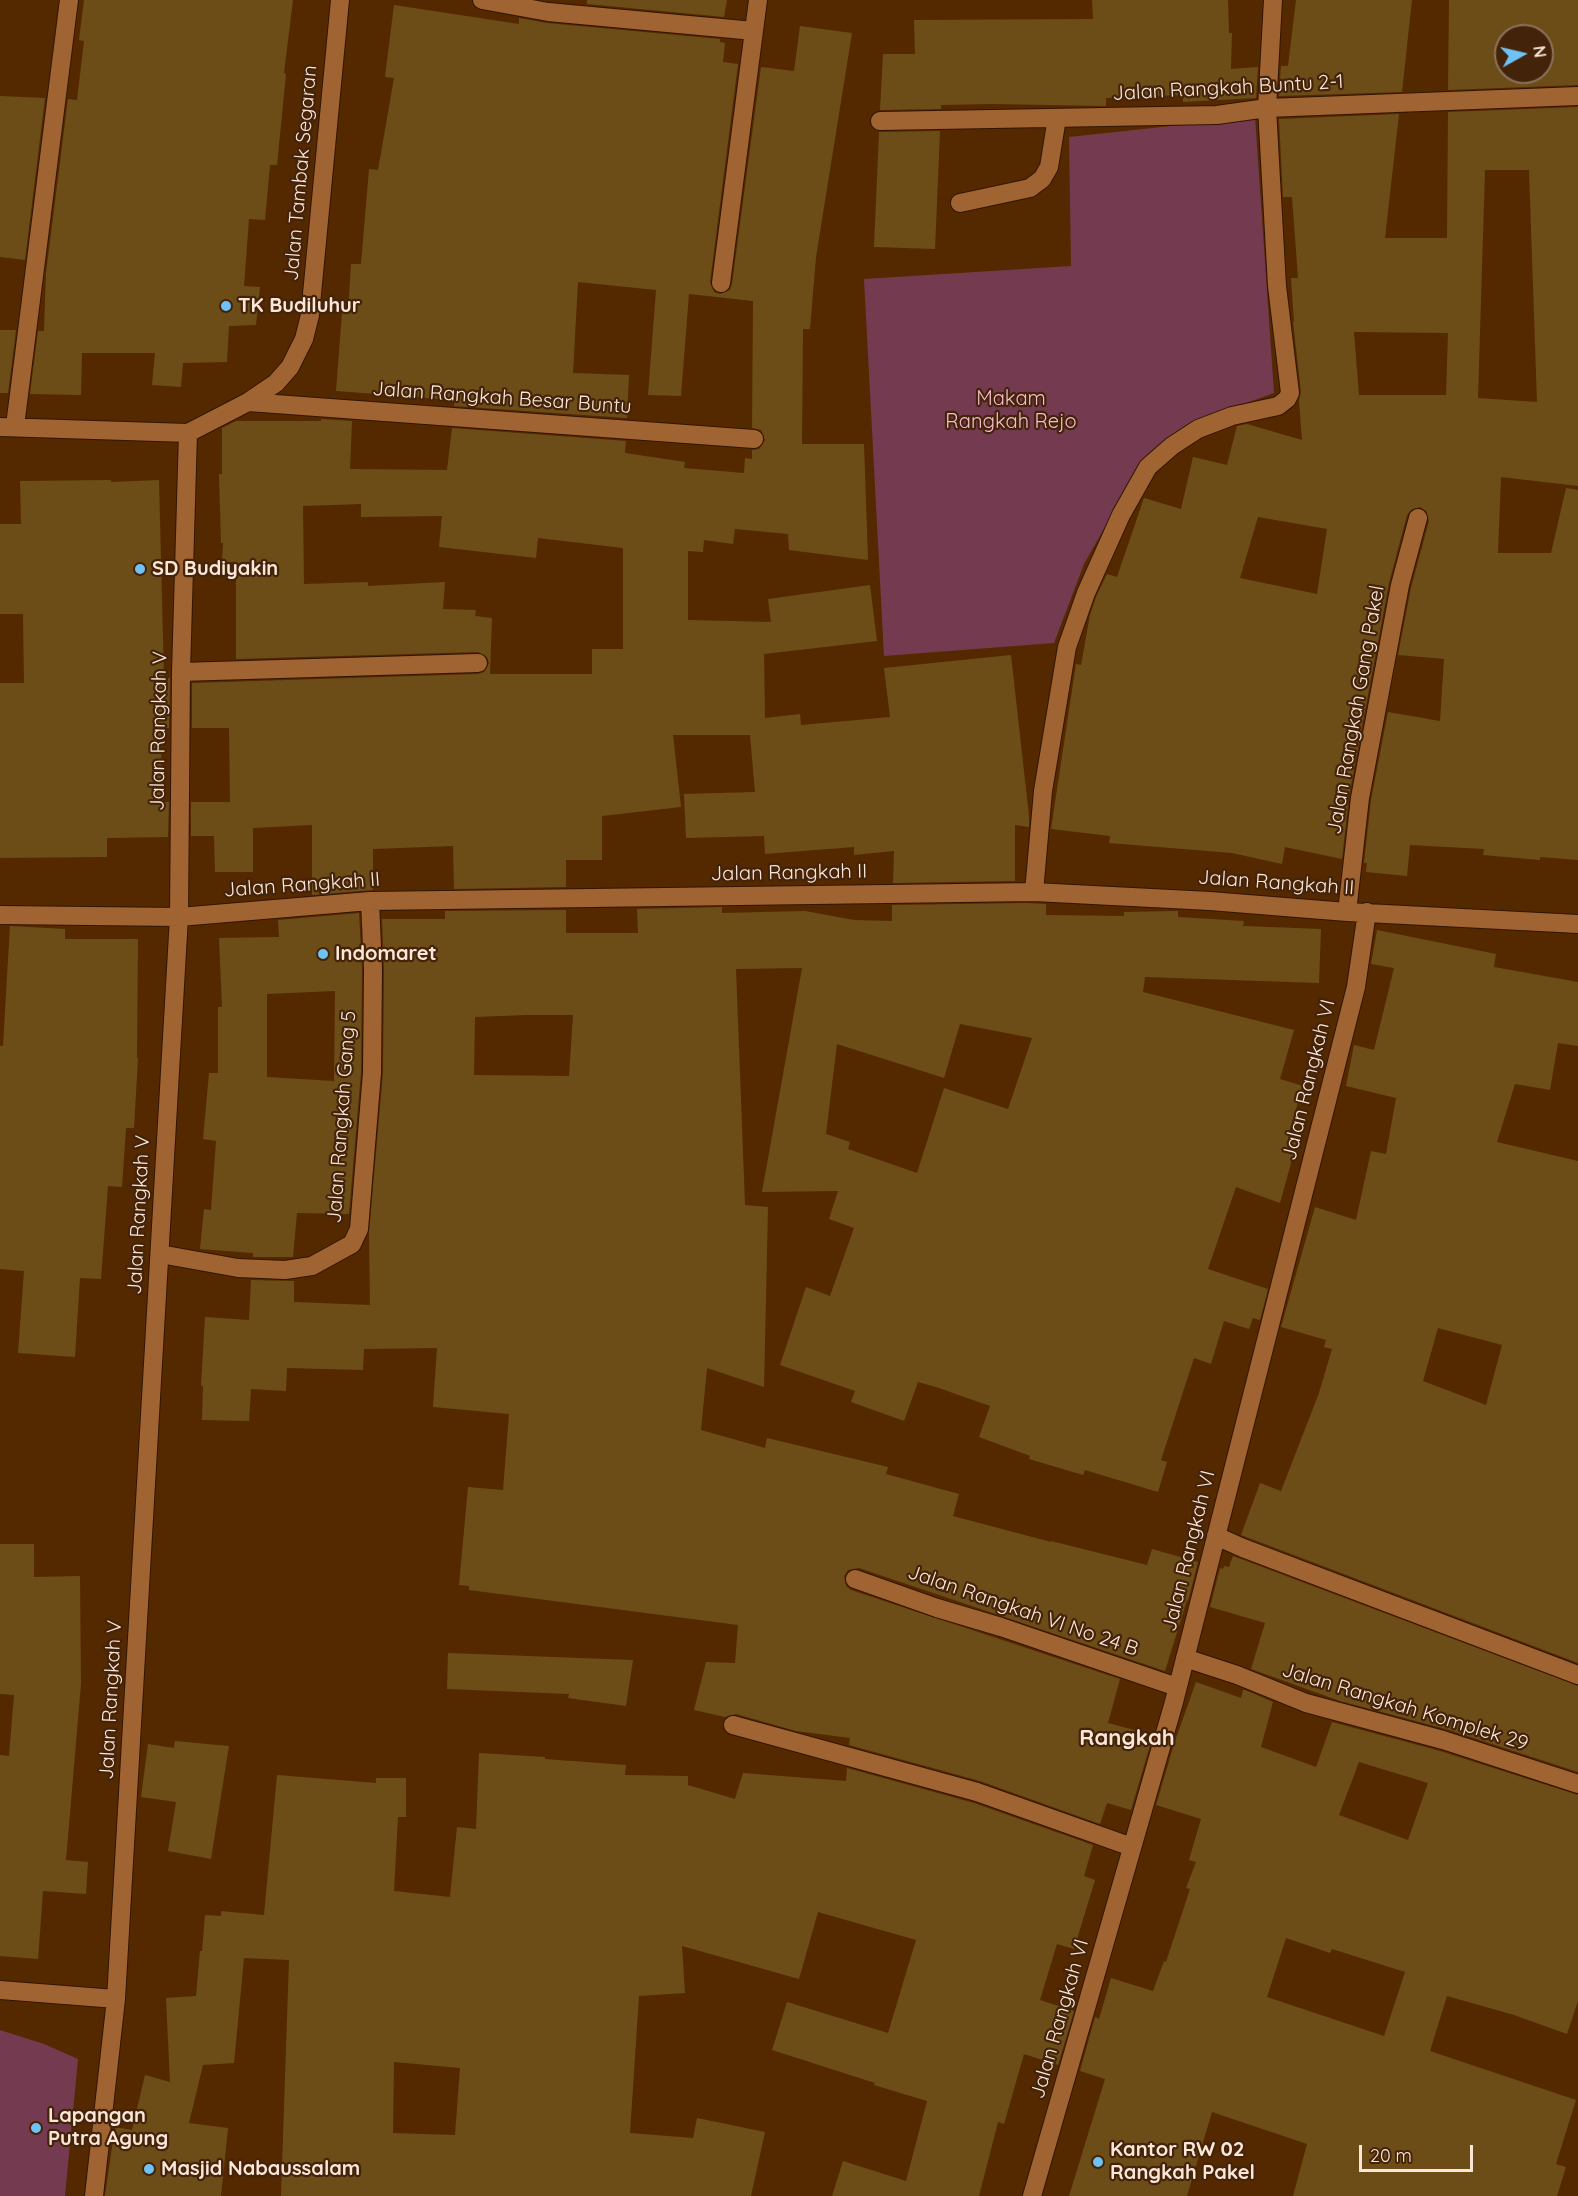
<!DOCTYPE html>
<html>
<head>
<meta charset="utf-8">
<style>
	body { margin:0 }
	#map { position:relative; width:1578px; height:2196px; overflow:hidden; background:#552900; font-family:Quicksand,sans-serif }
	canvas { display:block }
	.north { position:absolute; left:1494px; top:24px; width:60px; height:60px; box-sizing:border-box; background:#432309; border:2px solid #8d715c; border-radius:50%; rotate:82deg; font-size:16px; font-weight:700; line-height:24px; text-align:center; color:#fbe6d8 }
	.north::after { content:''; display:block; margin:auto; width:21px; height:27px; background:#6fc2f4; clip-path:polygon(50% 0,100% 100%,50% 72%,0 100%) }
	.scale { position:absolute; left:1359px; top:2145px; width:114px; height:27px; box-sizing:border-box; border:3px solid #fbe6d8; border-top:0; padding-left:8px; font-size:18px; line-height:21px; white-space:nowrap; color:#fbe6d8; -webkit-text-stroke:4px #432309; paint-order:stroke }
</style>
</head>
<body>
<div id="map">
<canvas width="1578" height="2196"></canvas>
<div class="north">N</div>
<div class="scale">20 m</div>
</div>
<script>
const ctx = document.querySelector('canvas').getContext('2d');
ctx.lineJoin = 'round';
function fillPath(path, color) { ctx.fillStyle = color; ctx.fill(path, 'evenodd'); }
const shape = rows => new Path2D(rows.map(r => 'M' + r).join(''));
function stroke(path, color, width, dash) { ctx.strokeStyle = color; ctx.lineWidth = width; ctx.lineCap = dash ? 'butt' : 'round'; ctx.setLineDash(dash || []); ctx.stroke(path); }
function label(font, color, halo, rows, align = 'center') {
  ctx.font = font + ' Quicksand,sans-serif'; ctx.lineWidth = 4.5; ctx.setLineDash([]); ctx.textBaseline = 'middle'; ctx.strokeStyle = halo; ctx.fillStyle = color; for (const [text, x, y, turn = 0] of rows) {
    ctx.save(); ctx.translate(x, y); ctx.rotate((+turn || 0) * Math.PI / 180); ctx.textAlign = isNaN(turn) ? turn : align; if (halo) ctx.strokeText(text, 0, 0); ctx.fillText(text, 0, 0); ctx.restore();
  }
}
const green = shape([
	[1255,117,1274,393,1196,421,1137,470,1084,564,1054,643,884,656,864,279,1071,266,1069,137],
	[0,2030,44,2044,78,2059,65,2196,0,2196]
]);
const building = shape([
	[84,0,293,0,284,73,286,74,277,165,270,165,265,220,249,219,244,286,260,287,256,325,229,326,227,362,183,363,181,387,152,385,155,353,82,353,81,395,30,394,38,331,44,331,46,273,68,99,77,100,84,41,79,40],
	[587,0,727,0,724,17,587,4],
	[1092,0,1228,0,1229,33,1232,33,1231,69,1258,67,1256,98,1183,102,1183,95,1106,98,1106,106,991,104,941,105,941,109,880,110,883,54,915,54,914,20,1093,19],
	[1296,0,1412,0,1402,92,1279,96,1281,66,1288,66],
	[1449,0,1578,0,1578,85,1448,90],
	[1506,36,1542,36,1542,72,1506,72],
	[394,5,519,24,519,18,547,23,720,39,720,42,725,43,723,62,738,64,710,282,714,292,720,294,730,290,732,284,761,67,794,71,800,26,852,33,816,257,810,329,803,329,802,444,864,444,868,560,789,550,788,534,735,529,733,544,704,540,703,552,688,551,688,620,771,622,768,599,870,585,877,641,764,654,765,718,800,714,801,725,890,717,884,668,1011,655,1029,816,1029,827,1015,825,1015,881,893,883,894,851,854,855,854,847,765,854,764,836,686,838,684,794,755,792,750,735,673,735,681,807,602,816,602,860,566,860,566,887,454,889,453,846,373,849,373,890,312,895,312,825,253,828,253,872,215,872,214,836,191,836,191,802,230,802,229,728,192,728,192,683,478,674,484,672,489,663,487,657,478,652,236,659,236,562,222,562,223,543,221,543,219,474,222,474,222,428,236,421,321,421,321,419,352,421,350,469,447,470,452,428,626,441,625,453,685,462,684,468,744,473,745,458,752,459,752,450,759,449,765,440,761,430,752,428,753,301,689,294,681,396,648,395,656,290,578,282,573,373,629,375,627,418,454,406,455,400,336,391,342,313,348,313,351,264,361,264,369,169,378,170,394,78,385,77],
	[361,504,361,517,442,516,439,547,536,558,538,538,623,548,623,649,592,649,592,674,490,674,492,618,475,616,476,610,443,609,445,582,368,586,368,582,304,584,303,506],
	[0,96,45,98,25,260,0,257],
	[1578,107,1578,486,1501,477,1498,553,1551,553,1566,488,1578,490,1578,860,1540,857,1540,860,1483,855,1484,849,1410,845,1407,876,1366,872,1367,863,1364,863,1371,800,1388,712,1440,721,1444,659,1398,655,1411,588,1429,521,1426,511,1420,507,1411,510,1407,515,1389,583,1349,796,1342,859,1285,847,1282,864,1232,853,1109,843,1110,836,1051,829,1076,664,1081,665,1090,615,1096,597,1107,574,1117,577,1144,498,1181,509,1193,457,1227,465,1237,426,1247,424,1302,440,1299,401,1301,392,1293,322,1294,322,1291,278,1298,278,1292,197,1283,197,1279,119,1399,114,1385,238,1447,238,1448,112],
	[1485,170,1529,170,1537,402,1478,398],
	[1354,332,1448,333,1446,395,1359,395],
	[1258,517,1327,529,1317,594,1240,578],
	[940,131,935,249,874,247,879,132],
	[0,330,16,330,8,393,0,393],
	[111,480,111,482,159,480,164,678,170,678,169,728,162,728,161,739,162,802,169,802,168,837,107,838,107,857,0,858,0,683,24,683,23,614,0,614,0,524,21,524,20,481],
	[1027,903,1046,904,1046,915,1124,916,1124,912,1178,911,1178,917,1244,921,1243,926,1321,929,1319,983,1145,977,1143,992,1294,1030,1280,1079,1303,1086,1289,1132,1299,1134,1280,1203,1236,1187,1208,1269,1268,1289,1260,1320,1253,1318,1249,1329,1224,1321,1211,1364,1194,1358,1161,1460,1167,1462,1158,1492,1085,1470,1083,1475,1029,1459,1030,1456,979,1437,990,1406,936,1387,918,1382,904,1421,851,1402,855,1391,780,1365,806,1287,830,1296,854,1228,829,1219,838,1191,762,1192,802,968,736,969,745,1205,768,1207,764,1387,707,1368,701,1430,765,1448,767,1438,888,1467,886,1474,959,1494,953,1516,1051,1542,1051,1541,1147,1565,1152,1549,1198,1562,1188,1601,1187,1600,1165,1671,859,1568,848,1570,844,1576,846,1586,851,1590,1120,1679,1108,1723,1153,1735,1131,1810,1107,1803,1100,1824,980,1781,849,1745,850,1738,796,1731,736,1714,725,1717,694,1710,706,1662,735,1663,738,1625,469,1590,469,1586,459,1585,468,1487,503,1490,509,1414,433,1407,437,1348,364,1349,363,1370,287,1368,286,1391,251,1389,249,1421,202,1420,203,1386,201,1386,205,1317,249,1320,251,1280,294,1281,294,1302,370,1305,369,1233,383,1073,384,969,382,919,445,919,445,911,566,910,566,933,638,933,637,909,722,907,722,913,805,911,854,920,892,921,892,905],
	[526,1015,573,1015,569,1076,474,1075,475,1017],
	[960,1024,1032,1038,1008,1109,944,1088,917,1173,848,1149,850,1142,826,1134,837,1044,944,1078],
	[359,913,362,969,361,1072,349,1214,297,1213,293,1257,253,1257,253,1253,200,1249,204,1209,211,1210,216,1141,203,1139,209,1073,218,1073,218,1007,222,1007,219,938,279,937,278,920],
	[335,991,334,1081,267,1077,267,994],
	[10,926,65,929,65,939,138,939,137,1058,138,1058,134,1128,126,1128,122,1187,108,1186,101,1279,80,1278,75,1357,18,1353,24,1271,0,1269,0,1046,3,1046],
	[1377,930,1496,954,1494,967,1578,982,1578,1046,1558,1043,1550,1090,1515,1084,1497,1142,1578,1161,1578,1663,1241,1535,1260,1483,1281,1491,1319,1393,1332,1349,1324,1347,1326,1340,1281,1327,1315,1207,1356,1220,1371,1151,1386,1154,1396,1098,1346,1086,1354,1045,1374,1050,1394,968,1371,964],
	[1438,1328,1502,1345,1486,1405,1423,1381],
	[0,1544,34,1544,34,1577,80,1576,81,1684,66,1860,88,1862,86,1894,43,1891,38,1959,0,1956,0,1755,9,1756,14,1695,0,1694],
	[1233,1556,1578,1686,1578,1772,1446,1729,1340,1701,1251,1669,1265,1623,1210,1607,1220,1568,1223,1569,1224,1566,1229,1567],
	[448,1653,633,1660,626,1706,568,1698,569,1694,447,1689],
	[1196,1682,1241,1698,1243,1690,1245,1690,1273,1702,1261,1747,1316,1767,1332,1722,1440,1751,1578,1795,1578,2001,1567,2034,1514,2015,1447,1996,1430,2051,1576,2100,1556,2164,1566,2167,1557,2196,1293,2196,1307,2144,1212,2112,1187,2196,1069,2196,1105,2079,1080,2071,1095,2017,1099,2019,1111,1978,1153,1991,1164,1961,1166,1962,1190,1889,1186,1888,1196,1862,1189,1860,1201,1819,1156,1805,1175,1741],
	[1359,1762,1428,1783,1408,1840,1339,1815],
	[1286,1938,1330,1953,1332,1949,1405,1972,1384,2036,1267,1997],
	[175,1741,229,1746,211,1859,168,1851,176,1802,141,1797,148,1744,174,1748],
	[479,1753,545,1757,545,1759,626,1765,625,1775,688,1776,688,1785,735,1799,743,1773,846,1781,847,1768,974,1803,1093,1845,1084,1876,1095,1880,1074,1949,1057,1944,1040,2000,1074,2011,1058,2065,1024,2054,1004,2124,998,2122,979,2196,832,2196,843,2161,906,2181,927,2101,874,2085,875,2083,772,2050,787,2002,888,2033,916,1940,818,1912,799,1979,682,1946,685,1993,639,1996,630,2133,693,2138,697,2118,765,2132,751,2196,281,2196,289,1960,244,1958,234,2063,203,2065,189,2123,228,2128,221,2196,105,2196,115,2127,132,2130,145,2075,170,2082,166,1998,196,1996,200,1951,202,1951,205,1915,221,1916,221,1911,264,1915,277,1775,376,1783,376,1778,406,1778,406,1817,398,1817,394,1891,450,1897,457,1827,476,1829],
	[394,2062,460,2068,455,2135,393,2133]
]);
const minor = shape([
	[482,0,548,12,754,31],
	[880,121,1217,115,1267,108,1578,96],
	[960,203,1030,188,1042,179,1049,167,1057,118],
	[721,283,758,0],
	[248,402,754,439],
	[15,426,69,0],
	[0,427,188,433,248,402,276,383,290,367,304,339,310,315,340,0],
	[181,672,478,663],
	[1034,892,1043,791,1067,647,1086,593,1121,515,1148,467,1172,446,1198,429,1232,416,1278,406,1287,399,1290,393,1277,286,1267,108,1273,0],
	[1347,912,1360,798,1400,585,1418,518],
	[0,915,179,917,370,901,1034,892,1210,901,1347,912,1578,924],
	[160,1254,238,1268,285,1270,312,1266,352,1244,359,1229,372,1073,373,969,370,901],
	[1216,1536,1243,1548,1578,1675],
	[855,1579,937,1608,1001,1627,1177,1687],
	[1185,1658,1237,1675,1306,1703,1443,1740,1578,1784],
	[733,1725,977,1792,1132,1847],
	[0,1990,116,1999],
	[94,2196,116,1999,179,917,181,672,188,433],
	[1032,2196,1174,1702,1356,987,1367,912]
]);
const markers = [
	[226,306,6,"#6fc2f4"],
	[140,569,6,"#6fc2f4"],
	[323,954,6,"#6fc2f4"],
	[36,2128,6,"#6fc2f4"],
	[1098,2162,6,"#6fc2f4"],
	[149,2169,6,"#6fc2f4"]
];
const streetNames = [
	["Jalan Rangkah Buntu 2-1",1228,88,-3],
	["Jalan Tambak Segaran",301,173,-85],
	["Jalan Rangkah Besar Buntu",502,398,4],
	["Jalan Rangkah Gang Pakel",1356,710,-80],
	["Jalan Rangkah V",159,731,-89],
	["Jalan Rangkah II",789,873,-1],
	["Jalan Rangkah II",1276,883,4],
	["Jalan Rangkah II",302,885,-4],
	["Jalan Rangkah VI",1309,1080,-76],
	["Jalan Rangkah Gang 5",342,1117,-86],
	["Jalan Rangkah V",139,1215,-87],
	["Jalan Rangkah VI",1189,1551,-76],
	["Jalan Rangkah VI No 24 B",1023,1611,19],
	["Jalan Rangkah V",111,1700,-87],
	["Jalan Rangkah Komplek 29",1405,1707,17],
	["Jalan Rangkah VI",1060,2019,-74]
];
const poiNames = [
	["TK Budiluhur",238,306],
	["SD Budiyakin",152,569],
	["Indomaret",335,954],
	["Lapangan",48,2116],
	["Putra Agung",48,2139],
	["Kantor RW 02",1110,2150],
	["Rangkah Pakel",1110,2173],
	["Masjid Nabaussalam",161,2169]
];
const parkNames = [
	["Makam",1011,399],
	["Rangkah Rejo",1011,422]
];
const quarterNames = [
	["Rangkah",1127,1738]
];
fillPath(green, '#743b50');
fillPath(building, '#6d4d17');
stroke(minor, '#321500', 20);
stroke(minor, '#a06332', 18);
for (const [x, y, r, color] of markers) { const dot = new Path2D(); dot.arc(x, y, r, 0, 2 * Math.PI); ctx.fillStyle = color; ctx.fill(dot); stroke(dot, '#432309', 2); }
label('20px', '#fbe6d8', '#432309', streetNames);
label('bold 20px', '#fbe6d8', '#432309', poiNames, 'left');
label('20px', '#f8bcd0', '#432309', parkNames);
label('bold 22px', '#fbe6d8', '#432309', quarterNames);
</script>
</body>
</html>
